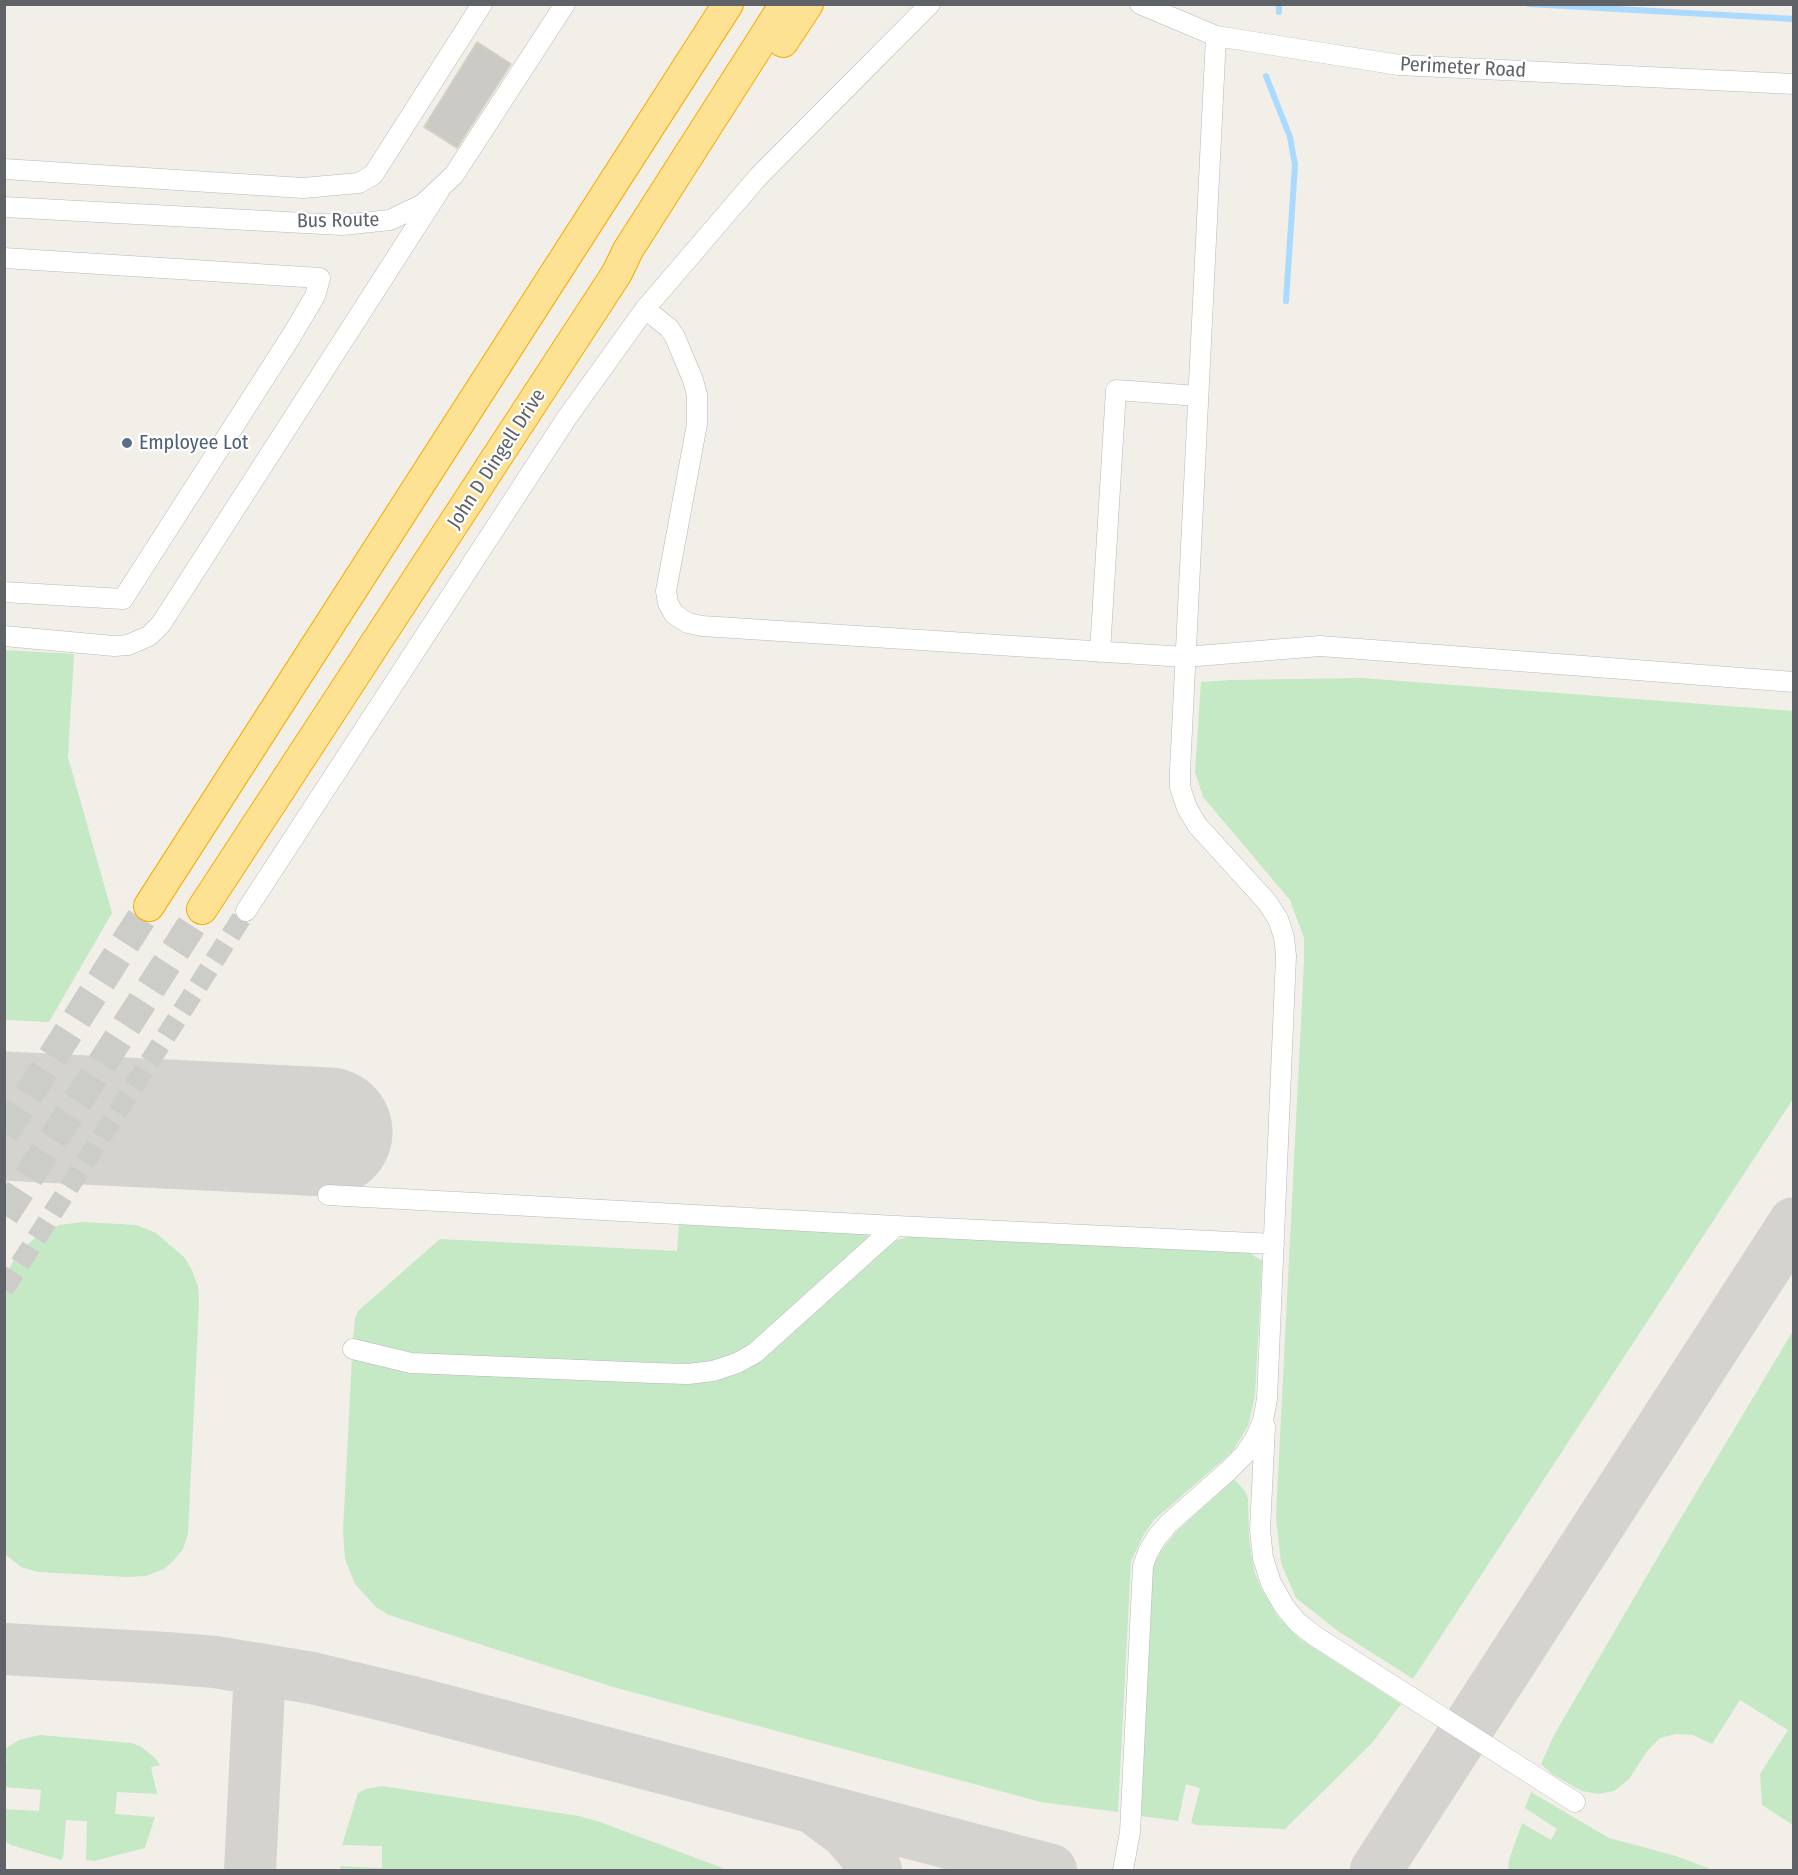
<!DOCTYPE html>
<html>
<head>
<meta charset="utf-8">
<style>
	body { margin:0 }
	#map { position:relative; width:1798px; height:1875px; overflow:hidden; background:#f1efe8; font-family:"Fira Sans Condensed",sans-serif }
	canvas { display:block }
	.frame { position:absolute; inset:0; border:6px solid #5f6368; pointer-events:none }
</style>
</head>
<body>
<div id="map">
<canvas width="1798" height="1875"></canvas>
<div class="frame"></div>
</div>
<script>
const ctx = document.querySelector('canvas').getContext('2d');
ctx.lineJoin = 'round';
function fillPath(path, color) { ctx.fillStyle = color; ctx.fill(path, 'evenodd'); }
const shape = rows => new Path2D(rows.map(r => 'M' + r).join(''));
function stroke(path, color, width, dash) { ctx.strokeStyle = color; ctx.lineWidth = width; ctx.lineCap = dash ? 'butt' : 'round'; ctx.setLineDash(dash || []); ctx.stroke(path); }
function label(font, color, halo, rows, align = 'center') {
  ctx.font = font + ' "Fira Sans Condensed",sans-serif'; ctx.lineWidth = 4.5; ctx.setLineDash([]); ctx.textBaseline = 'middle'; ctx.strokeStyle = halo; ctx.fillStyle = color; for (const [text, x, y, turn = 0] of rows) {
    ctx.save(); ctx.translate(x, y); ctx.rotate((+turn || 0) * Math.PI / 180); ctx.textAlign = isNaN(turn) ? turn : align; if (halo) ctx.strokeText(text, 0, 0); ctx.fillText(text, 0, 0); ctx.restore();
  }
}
const green = shape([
	[5,650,74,654,68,757,112,913,49,1022,5,1020],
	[1362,678,1793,711,1793,1099,1413,1679,1338,1631,1296,1598,1281,1563,1276,1517,1304,962,1304,938,1290,900,1203,797,1195,772,1201,682,1231,680],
	[83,1222,136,1225,156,1233,184,1257,192,1270,198,1286,199,1303,188,1534,183,1549,173,1561,164,1569,146,1576,127,1577,38,1572,21,1567,5,1554,5,1279,11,1265,19,1252,37,1236,59,1225],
	[679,1224,866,1234,870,1237,744,1349,736,1354,710,1362,674,1365,420,1354,402,1352,353,1340,355,1318,358,1311,440,1239,677,1251],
	[913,1235,1245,1250,1262,1261,1255,1396,1248,1426,1232,1452,1154,1520,1144,1534,1131,1561,1118,1812,1041,1802,613,1687,389,1615,376,1607,355,1584,345,1559,343,1531,352,1358,402,1370,709,1381,892,1242],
	[1793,1331,1793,1825,1762,1805,1760,1774,1788,1730,1740,1700,1712,1744,1693,1735,1676,1734,1660,1738,1648,1750,1629,1779,1614,1791,1598,1794,1582,1791,1552,1774,1541,1764,1554,1735,1669,1538],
	[1234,1479,1245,1491,1248,1499,1249,1539,1254,1570,1261,1588,1278,1617,1300,1639,1401,1704,1372,1743,1285,1829,1196,1825,1191,1823,1200,1788,1186,1784,1178,1821,1141,1816,1152,1568,1163,1548,1177,1531],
	[40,1735,131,1743,140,1746,154,1757,160,1765,151,1767,157,1794,117,1792,115,1814,155,1817,145,1848,94,1861,86,1860,87,1821,66,1820,63,1858,61,1860,11,1845,5,1841,5,1809,39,1811,41,1790,5,1787,5,1769,7,1759,5,1759,5,1749,19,1740],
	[382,1786,579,1816,600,1822,728,1870,341,1870,340,1866,382,1868,382,1846,342,1845,358,1793,366,1789],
	[1531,1792,1609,1838,1676,1856,1713,1870,1508,1870,1509,1860,1522,1823,1551,1840,1557,1829,1525,1808]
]);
const stream = shape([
	[1529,4,1794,19],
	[1279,12,1279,4],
	[1266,76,1290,137,1295,165,1286,301]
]);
const taxiway = shape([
	[4,1649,166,1658,215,1662,312,1678,404,1700,1051,1870],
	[819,1812,846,1832,873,1864,876,1870],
	[250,1870,260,1669],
	[1376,1870,1794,1223]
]);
const runway = shape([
	[4,1116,328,1132]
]);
const building = shape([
	[477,42,511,64,457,148,424,127,477,42]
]);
const minorTunnel = shape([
	[4,1289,246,911]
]);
const highwayTunnel = shape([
	[4,1133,149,906],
	[4,1215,202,909]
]);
const minor = shape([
	[1140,4,1216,36,1399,65,1794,84],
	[4,169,303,188,359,183,373,175,482,4],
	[4,207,342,225,390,220,423,204,454,175,565,4],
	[4,258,320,278,315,296,292,335,123,599,4,592],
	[645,309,669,328,675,337,693,380,697,395,697,424,666,591,668,603,674,614,688,623,702,626,1185,657,1320,646,1794,682],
	[4,636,114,646,128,645,149,636,161,624,439,191],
	[1100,652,1116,390,1198,396],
	[246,911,566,419,645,309,758,177,930,4],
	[328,1195,896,1226,1274,1244],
	[353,1349,411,1363,653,1373,688,1374,713,1371,737,1363,755,1353,896,1226],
	[1265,1426,1260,1530,1263,1558,1271,1583,1284,1606,1297,1622,1315,1636,1575,1802],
	[1123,1870,1130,1832,1143,1566,1148,1552,1157,1537,1168,1524,1228,1471,1245,1454,1256,1437,1263,1420,1267,1399,1286,956,1284,937,1278,919,1267,902,1197,825,1187,808,1180,787,1180,771,1216,36]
]);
const highway = shape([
	[783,42,808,4],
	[149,906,728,4],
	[202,909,617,273,628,250,785,4]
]);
const markers = [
	[127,443,6,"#5c6f8a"]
];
const streetNames = [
	["Perimeter Road",1463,68,3],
	["Bus Route",338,221,-1],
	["John D Dingell Drive",497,459,-57]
];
const serviceNames = [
	["Employee Lot",139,443]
];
fillPath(green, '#c5e8c5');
stroke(stream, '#aadaff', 6);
stroke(taxiway, '#d4d3d0', 52);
stroke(runway, '#d4d3d0', 129);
fillPath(building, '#cccac5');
stroke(building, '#d6d1c6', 1.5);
stroke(minorTunnel, '#ccccc8', 20, [20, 10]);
stroke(highwayTunnel, '#ccccc8', 30, [30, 15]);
stroke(minor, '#b5b8bc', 21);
stroke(highway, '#f9ab00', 32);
stroke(minor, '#fff', 20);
stroke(highway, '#fde293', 30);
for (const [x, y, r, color] of markers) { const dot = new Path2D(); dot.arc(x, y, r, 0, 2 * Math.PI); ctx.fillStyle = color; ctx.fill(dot); stroke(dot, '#fff', 2); }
label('20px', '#5f6368', '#fff', streetNames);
label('20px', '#4e5e75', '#fff', serviceNames, 'left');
</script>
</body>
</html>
